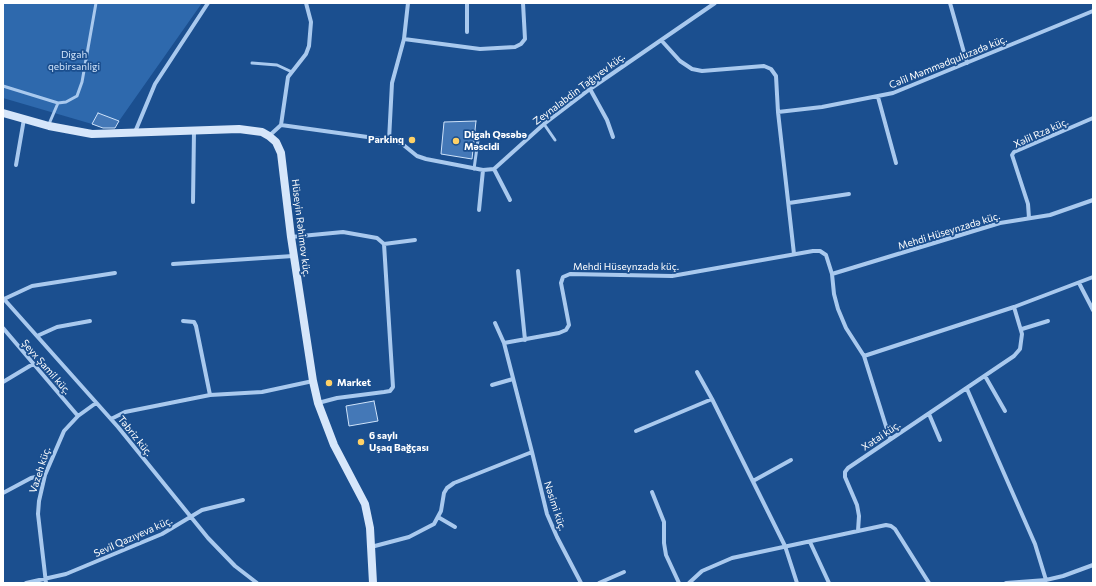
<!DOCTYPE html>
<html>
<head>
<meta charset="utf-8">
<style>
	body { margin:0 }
	#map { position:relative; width:1096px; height:586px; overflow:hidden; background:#1b4f8f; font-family:Commissioner,sans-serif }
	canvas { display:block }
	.frame { position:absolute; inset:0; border:4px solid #fff; pointer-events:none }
</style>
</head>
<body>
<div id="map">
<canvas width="1096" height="586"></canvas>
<div class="frame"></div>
</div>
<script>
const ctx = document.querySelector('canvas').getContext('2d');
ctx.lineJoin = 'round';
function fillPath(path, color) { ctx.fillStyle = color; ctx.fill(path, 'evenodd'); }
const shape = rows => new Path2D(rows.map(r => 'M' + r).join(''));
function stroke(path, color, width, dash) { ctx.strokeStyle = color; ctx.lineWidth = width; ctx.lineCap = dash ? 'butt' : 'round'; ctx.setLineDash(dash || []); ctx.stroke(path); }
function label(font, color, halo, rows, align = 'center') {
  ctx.font = font + ' Commissioner,sans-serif'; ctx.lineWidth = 3.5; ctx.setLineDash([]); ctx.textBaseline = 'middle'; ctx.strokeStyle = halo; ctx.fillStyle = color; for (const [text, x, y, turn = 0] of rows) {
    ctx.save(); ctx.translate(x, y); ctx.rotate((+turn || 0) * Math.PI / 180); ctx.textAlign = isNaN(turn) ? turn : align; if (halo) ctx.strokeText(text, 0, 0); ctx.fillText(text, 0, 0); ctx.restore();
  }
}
const green = shape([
	[3,3,202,3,119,121,98,113,92,124,3,98]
]);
const building = shape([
	[98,113,119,121,115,128,103,128,92,124,98,113],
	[476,121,472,159,441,154,444,122,476,121],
	[374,401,378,421,349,426,346,406,374,401]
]);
const lane = shape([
	[252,63,277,65,292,72],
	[3,86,58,103,66,102,77,96,82,82,96,3],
	[49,124,58,103],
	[544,124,555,140],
	[474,169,478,140]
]);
const street = shape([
	[950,3,967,63],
	[467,32,467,3],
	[404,39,480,49,515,47,521,44,525,39,523,3],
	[661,40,680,61,692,69,702,71,764,66,771,69,776,76,778,112,822,107,893,93,1093,11],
	[590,89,607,120,613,137],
	[878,97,896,163],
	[778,112,794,254],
	[281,125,288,77,306,54,309,46,311,22,306,3],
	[135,132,155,84,208,3],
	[269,136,281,125,389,140,401,143,417,156,426,159,483,170,494,169,544,124,590,89,715,3],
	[389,140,392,83,404,39,408,3],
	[16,165,24,119],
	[494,169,510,200],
	[193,202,194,131],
	[789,203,849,194],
	[479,210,483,170],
	[1029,218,1028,204,1012,155,1014,152,1093,118],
	[291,237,343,232,377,238,384,244,393,387,390,391,384,392,337,398,318,403],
	[384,244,415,240],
	[173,264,293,256],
	[518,271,525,340],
	[832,274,834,294,838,309,846,328,864,356,890,439],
	[1079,283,1093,310],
	[3,298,118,427,208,538,235,566,257,583],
	[4,299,32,286,115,273],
	[183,321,194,322,196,326,210,395],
	[495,323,504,343],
	[3,328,78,416],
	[1022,329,1048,321],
	[37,336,57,327,90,321],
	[864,356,1014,307],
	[697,372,712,399],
	[985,376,1005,411],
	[3,382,33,364],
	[492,385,513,379],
	[967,389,1035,544,1046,580],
	[929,414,940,440],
	[111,419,125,412,210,395,262,392,313,381],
	[636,431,712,399,785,546,797,583],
	[532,452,547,514,557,537,581,583],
	[753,481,791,460],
	[652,492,664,522,664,543,666,555,679,583],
	[3,493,31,478,45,475],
	[438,517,455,527],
	[858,531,886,525,891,526,895,529,929,583],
	[810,542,829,583],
	[371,547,409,537,434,524,441,511,444,493,447,488,454,483,532,452,504,343,559,333,566,330,569,325,561,283,563,277,570,274,672,276,813,251,820,251,826,255,832,274,1000,223,1050,215,1093,200],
	[26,583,66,574,162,534,202,510,243,500],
	[46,583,38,514,39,501,45,475,64,431,78,416,96,403],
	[599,583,624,572],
	[689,583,702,571,732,558,858,531,859,516,857,505,845,477,845,472,848,468,1014,356,1020,349,1022,334,1014,307,1093,277],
	[1006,583,1046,580,1063,576,1093,565]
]);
const secondary = shape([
	[3,113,49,126,92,134,239,129,262,132,269,136,276,142,281,153,291,237,313,381,318,403,334,445,365,504,370,528,373,583]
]);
const markers = [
	[412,140,4,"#ffd166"],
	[456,141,4,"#ffd166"],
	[329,383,4,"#ffd166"],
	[361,442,4,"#ffd166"]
];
const parkNames = [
	["Digah",74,55],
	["qebirsanligi",74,67]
];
const streetNames = [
	["Cəlil Məmmədquluzadə küç.",948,62,-22],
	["Zeynalabdin Tağıyev küç.",579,89,-37],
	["Xəlil Rza küç.",1041,133,-24],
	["Hüseyin Rəhimov küç.",301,228,83],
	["Mehdi Hüseynzadə küç.",949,231,-17],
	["Mehdi Hüseynzadə küç.",626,267],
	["Şeyx Şamil küç.",46,367,49],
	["Təbriz küç.",135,436,51],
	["Xətai küç.",881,436,-34],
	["Vazeh küç.",40,470,-72],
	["Nəsimi küç.",555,506,72],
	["Sevil Qazıyeva küç.",133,537,-24]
];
const poiNames = [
	["Digah Qəsəbə",464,135],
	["Məscidi",464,147],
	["Parkinq",404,140,"right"],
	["Market",337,383],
	["6 saylı",369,436],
	["Uşaq Bağçası",369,448]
];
fillPath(green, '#2e69ad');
fillPath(building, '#4478b7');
stroke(building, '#cfe3fa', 1);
stroke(lane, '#a9c9ee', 3);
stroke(street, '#a9c9ee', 4);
stroke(secondary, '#d6e6fa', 8);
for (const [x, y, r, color] of markers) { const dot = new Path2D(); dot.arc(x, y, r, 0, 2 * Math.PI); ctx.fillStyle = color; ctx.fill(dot); stroke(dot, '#1b4f8f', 1.5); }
label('10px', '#cfe3fa', '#1b4f8f', parkNames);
label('10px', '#fff', '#1b4f8f', streetNames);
label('bold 10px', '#fff', '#1b4f8f', poiNames, 'left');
</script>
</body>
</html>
